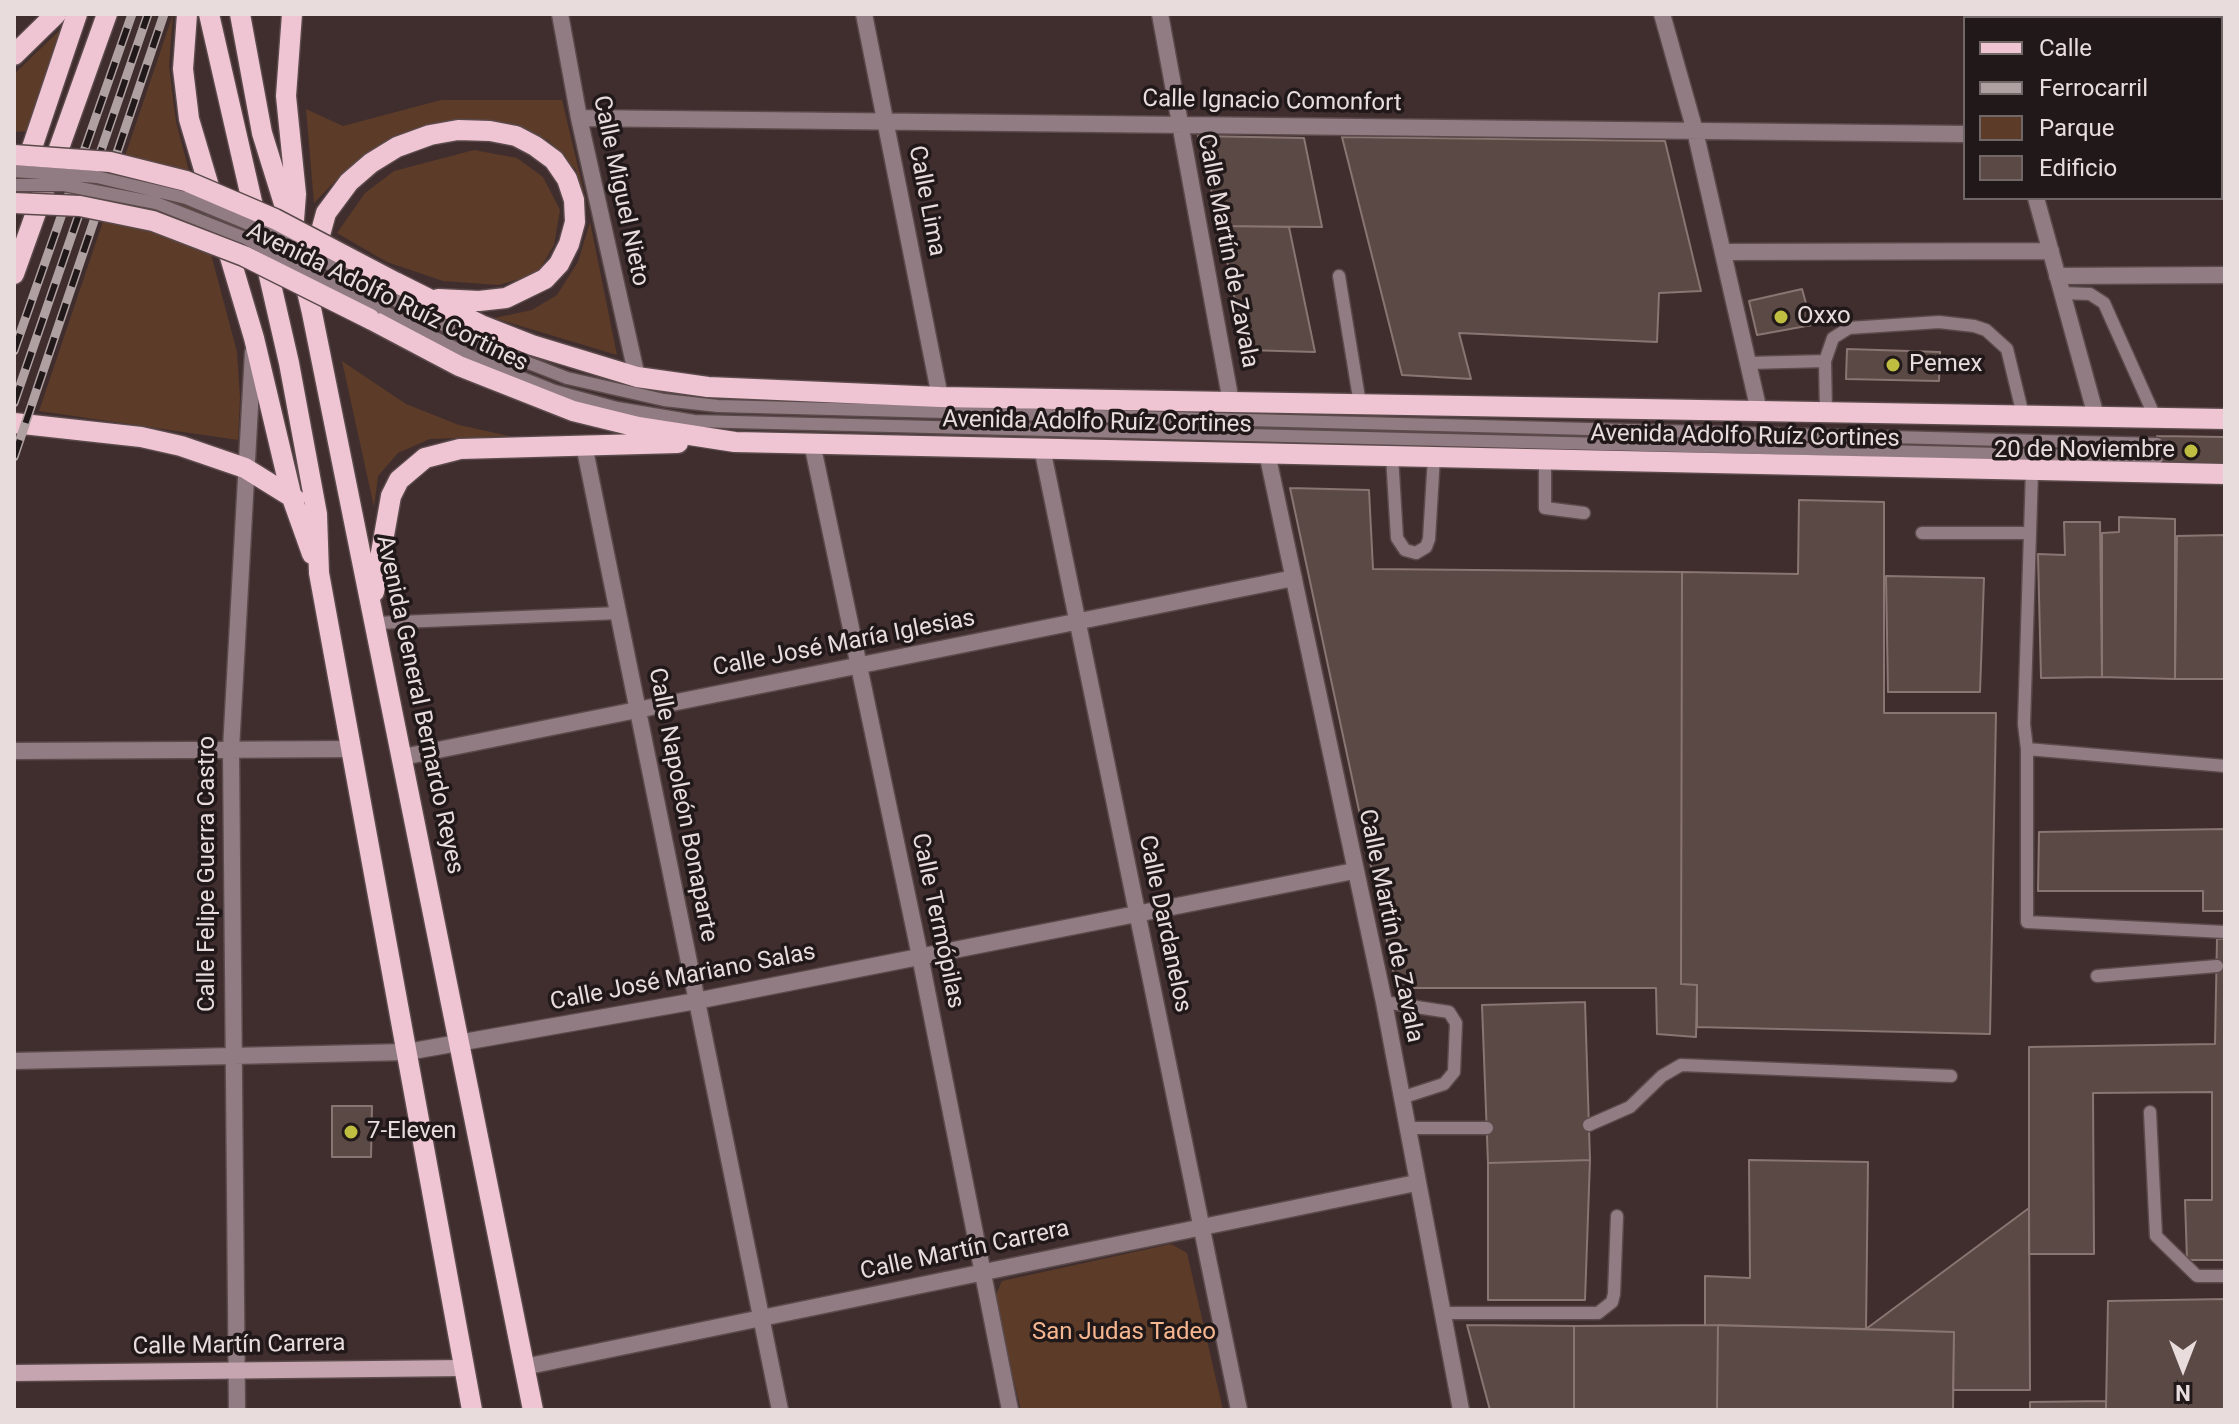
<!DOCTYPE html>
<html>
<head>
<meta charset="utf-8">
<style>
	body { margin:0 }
	#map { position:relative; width:2239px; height:1424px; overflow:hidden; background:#402e2f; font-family:Roboto,sans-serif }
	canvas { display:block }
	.frame { position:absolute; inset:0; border:16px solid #e8dcdd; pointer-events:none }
	.legend { position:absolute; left:1963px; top:16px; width:260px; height:184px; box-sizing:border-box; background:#211919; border:2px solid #716767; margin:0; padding:10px 14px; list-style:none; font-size:24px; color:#e8dcdd }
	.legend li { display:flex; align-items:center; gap:16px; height:40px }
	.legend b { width:40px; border:2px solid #716767 }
	.north { position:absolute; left:2143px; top:1328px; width:80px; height:80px; -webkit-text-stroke:6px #211919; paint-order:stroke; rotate:180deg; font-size:22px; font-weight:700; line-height:32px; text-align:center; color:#e8dcdd }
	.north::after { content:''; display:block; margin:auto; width:28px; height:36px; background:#e8dcdd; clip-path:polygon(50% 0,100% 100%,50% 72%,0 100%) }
</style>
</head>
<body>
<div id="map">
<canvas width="2239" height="1424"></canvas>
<div class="frame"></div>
<ul class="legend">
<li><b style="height:10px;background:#efc4d3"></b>Calle</li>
<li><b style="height:10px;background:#afa1a2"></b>Ferrocarril</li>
<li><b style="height:22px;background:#5c3b28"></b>Parque</li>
<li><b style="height:22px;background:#5b4945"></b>Edificio</li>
</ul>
<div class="north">N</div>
</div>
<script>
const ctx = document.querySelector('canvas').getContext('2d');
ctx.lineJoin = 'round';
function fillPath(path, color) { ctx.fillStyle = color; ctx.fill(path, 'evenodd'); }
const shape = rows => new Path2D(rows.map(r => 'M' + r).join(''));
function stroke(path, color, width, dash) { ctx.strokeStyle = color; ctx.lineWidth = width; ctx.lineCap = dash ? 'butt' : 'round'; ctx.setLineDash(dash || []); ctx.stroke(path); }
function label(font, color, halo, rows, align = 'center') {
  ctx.font = font + ' Roboto,sans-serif'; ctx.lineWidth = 7; ctx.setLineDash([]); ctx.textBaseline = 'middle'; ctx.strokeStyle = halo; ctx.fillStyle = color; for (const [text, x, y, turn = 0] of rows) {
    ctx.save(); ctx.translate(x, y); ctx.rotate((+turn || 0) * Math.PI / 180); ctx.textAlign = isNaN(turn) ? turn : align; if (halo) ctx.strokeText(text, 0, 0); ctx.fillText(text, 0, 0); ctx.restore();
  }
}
const green = shape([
	[173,14,169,66,176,122,237,352,240,398,238,440,39,411],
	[62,28,29,131,14,132,14,74],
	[441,100,562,100,586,201,576,170,548,140,503,124,444,122,389,139,347,169,314,203,306,109,343,126],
	[474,150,517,158,543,177,560,210,554,245,537,274,499,285,443,281,387,262,337,233,365,193,394,171],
	[590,222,617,355,494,318,532,310,557,295,578,262],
	[342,361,406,404,459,425,509,436,430,439,398,453,378,476,374,507],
	[1171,1244,1187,1253,1223,1410,1021,1410,994,1299,1002,1281]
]);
const building = shape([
	[1198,136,1304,138,1322,227,1220,226,1198,136],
	[1342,137,1665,141,1701,291,1659,293,1657,342,1459,333,1471,379,1402,375,1342,137],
	[1220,226,1289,227,1315,352,1245,350,1220,226],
	[1802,289,1812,325,1757,335,1749,301,1802,289],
	[1847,349,1940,352,1939,381,1846,379,1847,349],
	[2157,436,2225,437,2225,467,2156,465,2157,436],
	[1290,488,1369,490,1373,569,1682,572,1681,984,1697,985,1696,1037,1657,1034,1656,988,1397,988,1290,488],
	[1799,500,1884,502,1884,713,1996,713,1990,1034,1697,1027,1697,985,1681,984,1682,572,1798,574,1799,500],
	[2119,517,2175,519,2175,679,2102,677,2102,533,2119,532,2119,517],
	[2064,522,2100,522,2102,677,2041,678,2038,554,2065,555,2064,522],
	[2225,535,2225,679,2175,679,2177,536,2225,535],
	[1886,576,1984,578,1980,692,1888,692,1886,576],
	[2225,829,2225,911,2203,911,2203,891,2038,891,2039,832,2225,829],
	[2217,939,2225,939,2225,1260,2187,1260,2185,1200,2212,1200,2212,1092,2093,1093,2094,1254,2029,1254,2029,1047,2215,1044,2217,939],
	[1585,1002,1590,1160,1488,1163,1482,1005,1585,1002],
	[332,1106,372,1106,371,1157,332,1157,332,1106],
	[1590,1160,1585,1300,1488,1300,1488,1163,1590,1160],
	[1749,1160,1868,1162,1866,1329,1705,1325,1705,1276,1750,1278,1749,1160],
	[2029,1208,2030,1390,1953,1390,1954,1332,1866,1329,2029,1208],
	[2225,1299,2225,1410,2106,1410,2108,1301,2225,1299],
	[1467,1325,1574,1326,1574,1410,1490,1410,1467,1325],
	[1718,1325,1717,1410,1574,1410,1574,1326,1718,1325],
	[1718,1325,1954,1332,1953,1410,1717,1410,1718,1325],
	[2106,1401,2106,1410,2030,1410,2030,1402,2106,1401]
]);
const lane = shape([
	[1339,276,1360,404],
	[2062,293,2090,294,2104,303,2155,417],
	[387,296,485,346,567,378,664,400,718,406,2157,444],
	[377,308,482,362,555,391,617,408,694,421,2157,458],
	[1825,361,1833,338,1849,328,1939,322,1974,326,1986,330,2007,349,2023,415],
	[1748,363,1825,361,1826,412],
	[1392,456,1397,538,1405,550,1416,553,1426,547,1429,539,1434,457],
	[1545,458,1545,508,1584,513],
	[2032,470,2024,724,2027,749,2225,766],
	[1922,533,2030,533],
	[376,623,619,613],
	[2027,749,2027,922,2225,932],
	[2097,976,2217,966],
	[1384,1002,1449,1012,1456,1023,1454,1072,1444,1084,1401,1098],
	[2150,1112,2156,1236,2197,1276,2225,1276],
	[1589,1125,1630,1107,1662,1076,1681,1065,1951,1076],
	[1406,1128,1487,1128],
	[1442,1313,1598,1313,1612,1302,1614,1294,1617,1216]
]);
const street = shape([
	[560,14,579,118,637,377],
	[864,14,940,397],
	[1160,14,1231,402],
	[1662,14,1695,131,1759,411],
	[1986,14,1987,18],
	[579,118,1965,134],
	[2221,138,2225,138],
	[2036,198,2096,416],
	[1723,252,2051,251],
	[2057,276,2225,275],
	[812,443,920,956,1010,1410],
	[584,445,780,1410],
	[1042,448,1239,1410],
	[1267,453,1384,1002,1461,1410],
	[14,751,353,749],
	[403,757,1294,578],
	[14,1061,407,1052,696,1001,1354,871],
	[524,1367,1416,1183],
	[237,1410,231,749,253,352]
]);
const secondary = shape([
	[14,1373,464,1368]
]);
const primary = shape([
	[187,14,183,69,189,119,254,338,292,498,312,554],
	[209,14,289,363,317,514,319,573,472,1410],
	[240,14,262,133,294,236,312,313,533,1410],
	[292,14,286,96,296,194,294,220],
	[14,55,56,14],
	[14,201,77,14],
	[14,274,107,14],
	[395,282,481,325,532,345,637,377,708,387,940,397,2225,419],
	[313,293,315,253,326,213,349,182,371,163,397,147,430,135,458,130,490,131,516,136,535,146,554,160,567,179,574,200,575,222,569,244,559,264,545,279,506,298,479,301,438,299],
	[370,319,459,366,573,411,638,427,735,442,2225,474],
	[14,423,141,437,181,446,245,468,295,499],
	[374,592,391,496,399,480,425,458,460,449,678,443]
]);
const rail = shape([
	[14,351,132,14],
	[14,403,148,14],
	[14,457,164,14]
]);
const laneBridge = shape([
	[14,171,97,177,186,198,280,237,387,296],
	[14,185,64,185,156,203,245,238,377,308]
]);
const primaryBridge = shape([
	[14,155,110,162,186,181,275,219,395,282],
	[14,203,80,206,153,221,244,256,370,319]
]);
const markers = [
	[1781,317,8,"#c0be40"],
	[1893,365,8,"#c0be40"],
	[2191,451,8,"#c0be40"],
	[351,1132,8,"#c0be40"]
];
const streetNames = [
	["Calle Ignacio Comonfort",1272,102,1],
	["Calle Miguel Nieto",620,191,78],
	["Calle Lima",926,201,79],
	["Calle Martín de Zavala",1227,251,79],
	["Avenida Adolfo Ruíz Cortines",387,298,26],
	["Avenida Adolfo Ruíz Cortines",1097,423,1],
	["Avenida Adolfo Ruíz Cortines",1745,437,1],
	["Calle José María Iglesias",844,644,-11],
	["Avenida General Bernardo Reyes",419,705,78],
	["Calle Napoleón Bonaparte",682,805,79],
	["Calle Felipe Guerra Castro",208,874,-90],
	["Calle Termópilas",937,921,78],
	["Calle Dardanelos",1164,924,78],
	["Calle Martín de Zavala",1390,926,78],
	["Calle José Mariano Salas",683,978,-11],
	["Calle Martín Carrera",965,1251,-12],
	["Calle Martín Carrera",239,1346,-1]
];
const poiNames = [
	["Oxxo",1797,317],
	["Pemex",1909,365],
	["20 de Noviembre",2175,451,"right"],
	["7-Eleven",367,1132]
];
const parkNames = [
	["San Judas Tadeo",1124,1333]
];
fillPath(green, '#5c3b28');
fillPath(building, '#5b4945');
stroke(building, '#897571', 2);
stroke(lane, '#5b4a4b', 15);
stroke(street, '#5b4a4b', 19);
stroke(secondary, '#5b4a4b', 19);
stroke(primary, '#5b4a4b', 23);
stroke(lane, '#917c83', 12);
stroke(street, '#917c83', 16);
stroke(secondary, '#c6a5b0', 16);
stroke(primary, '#efc4d3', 20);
stroke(rail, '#afa1a2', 9);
stroke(rail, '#211919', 6, [18]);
stroke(laneBridge, '#5b4a4b', 15, []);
stroke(primaryBridge, '#5b4a4b', 23, []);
stroke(laneBridge, '#917c83', 12);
stroke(primaryBridge, '#efc4d3', 20);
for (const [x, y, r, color] of markers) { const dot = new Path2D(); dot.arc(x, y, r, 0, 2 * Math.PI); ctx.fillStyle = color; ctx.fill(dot); stroke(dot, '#211919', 3); }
label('24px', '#e8dcdd', '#211919', streetNames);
label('24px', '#e8dcdd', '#211919', poiNames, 'left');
label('24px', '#f6b690', '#211919', parkNames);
</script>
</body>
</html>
